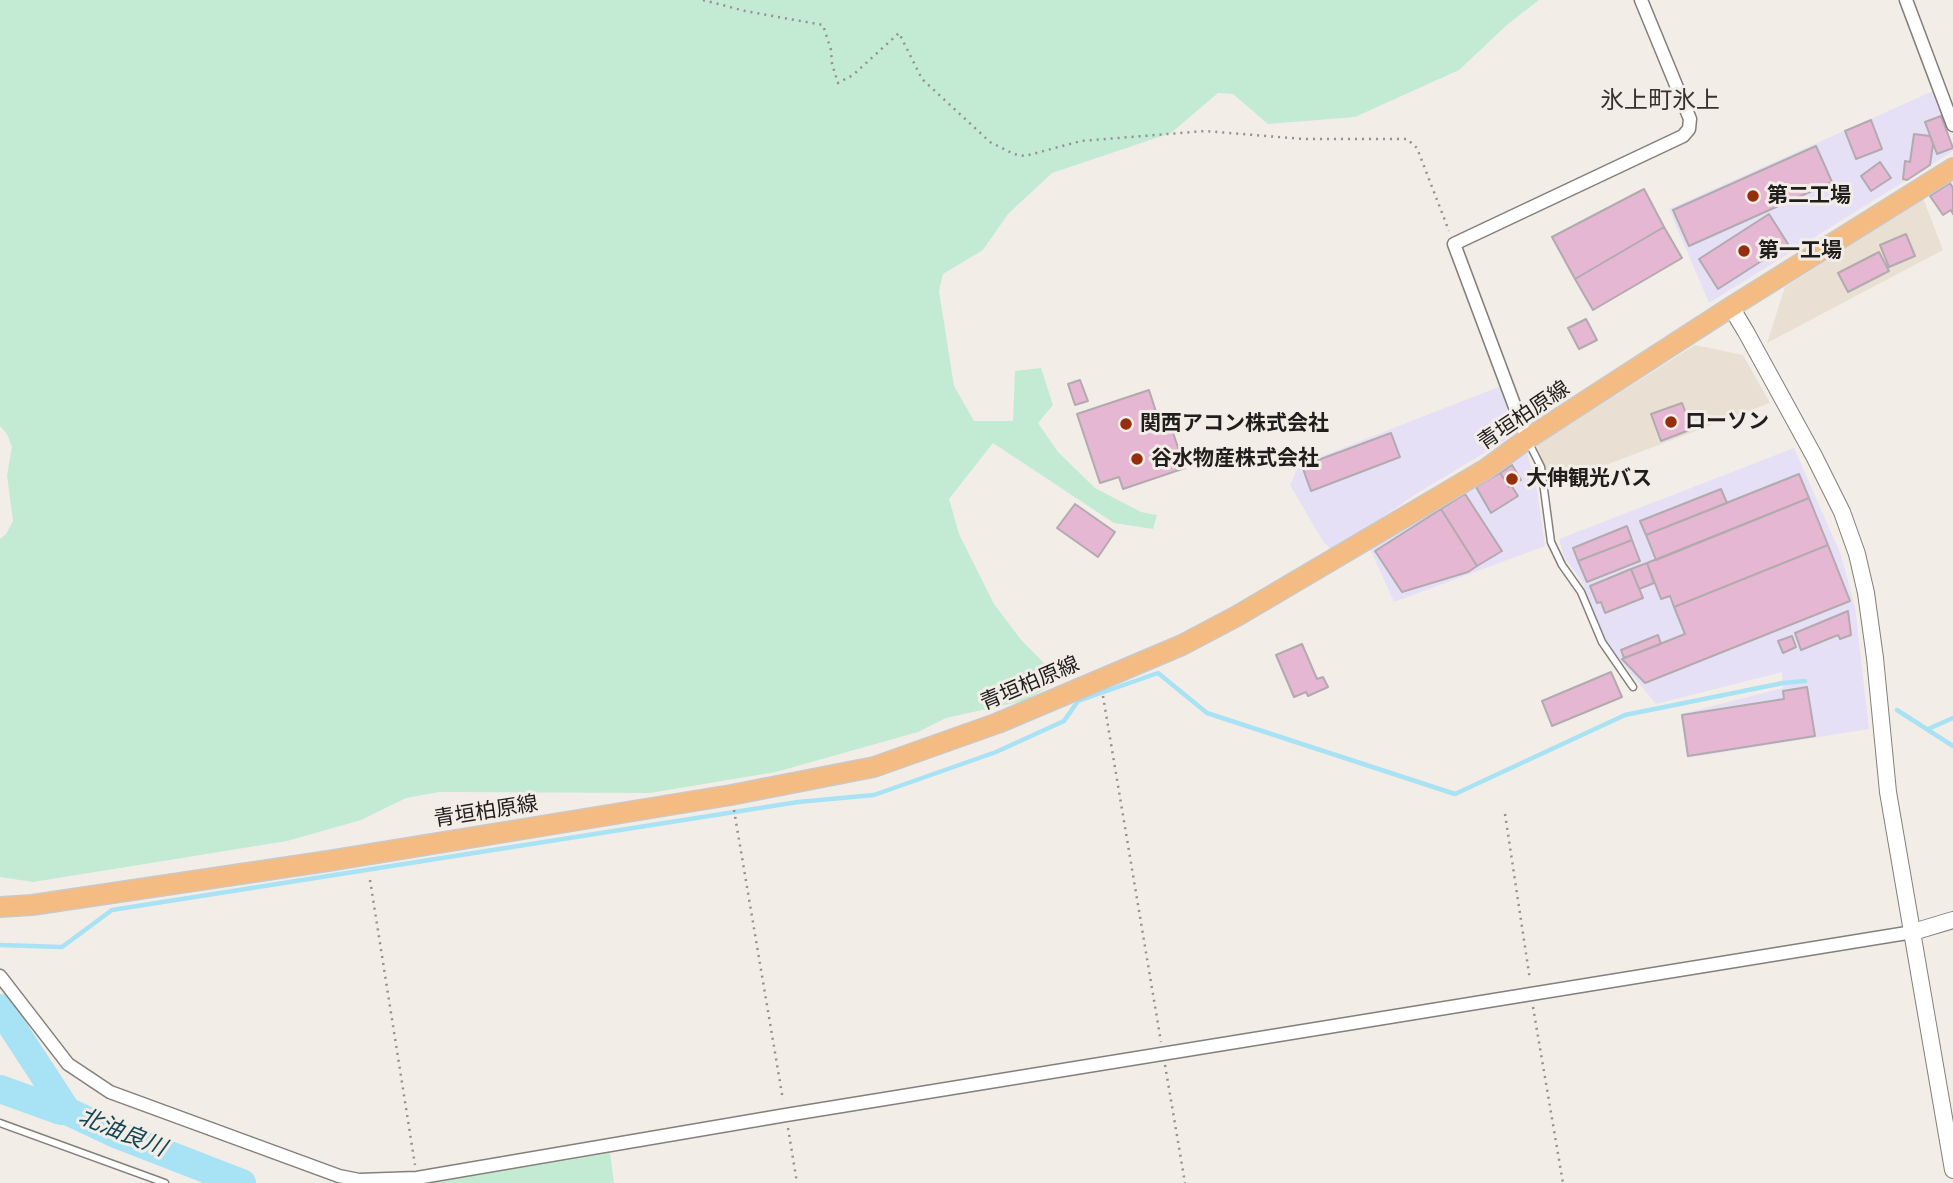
<!DOCTYPE html>
<html>
<head>
<meta charset="utf-8">
<style>
	body { margin:0 }
	canvas { display:block; background:#f3ede7 }
</style>
</head>
<body>
<canvas width="1953" height="1183"></canvas>
<script>
const ctx = document.querySelector('canvas').getContext('2d');
ctx.lineJoin = 'round';
function fillPath(path, color) { ctx.fillStyle = color; ctx.fill(path, 'evenodd'); }
const shape = rows => new Path2D(rows.map(r => 'M' + r).join(''));
function stroke(path, color, width, dash) { ctx.strokeStyle = color; ctx.lineWidth = width; ctx.lineCap = dash ? 'butt' : 'round'; ctx.setLineDash(dash || []); ctx.stroke(path); }
function label(font, color, halo, rows, align = 'center') {
  ctx.font = font + ' "Fira Sans Condensed","Noto Sans JP",sans-serif'; ctx.lineWidth = 6; ctx.setLineDash([]); ctx.textBaseline = 'middle'; ctx.strokeStyle = halo; ctx.fillStyle = color; for (const [text, x, y, turn = 0] of rows) {
    ctx.save(); ctx.translate(x, y); ctx.rotate((+turn || 0) * Math.PI / 180); ctx.textAlign = isNaN(turn) ? turn : align; if (halo) ctx.strokeText(text, 0, 0); ctx.fillText(text, 0, 0); ctx.restore();
  }
}
const built = shape([
	[1923,198,1943,250,1767,343,1785,287],
	[1695,345,1743,355,1770,403,1550,486,1537,445]
]);
const industrial = shape([
	[1933,91,1953,145,1953,151,1709,303,1669,209],
	[1501,386,1519,432,1416,494,1333,551,1324,543,1290,485,1299,465],
	[1794,448,1841,555,1855,607,1869,729,1687,758,1681,714,1783,688,1782,672,1656,704,1604,641,1581,580,1564,557,1559,539],
	[1527,452,1536,484,1545,546,1394,602,1370,549]
]);
const green = shape([
	[0,0,1539,0,1508,24,1459,70,1355,117,1268,124,1233,94,1218,93,1171,133,1052,173,1008,214,983,250,943,274,939,291,954,386,974,421,1013,421,1015,371,1041,368,1053,405,1038,423,1058,452,1095,488,1141,512,1157,515,1153,529,1114,523,993,443,949,499,959,534,994,604,1022,641,1055,674,1049,687,1023,701,946,718,918,732,776,772,650,793,439,792,406,798,361,820,287,841,33,882,0,877,0,539,6,534,13,521,7,475,12,447,7,434,0,426],
	[610,1153,614,1183,429,1183]
]);
const stream = shape([
	[1897,710,1953,746],
	[1928,729,1953,718],
	[0,945,62,947,112,910,798,802,874,795,996,752,1064,721,1078,701,1158,673,1207,713,1455,794,1625,715,1783,683,1805,681]
]);
const river = shape([
	[0,1008,67,1111],
	[0,1089,61,1111,67,1111,118,1135,242,1183]
]);
const building = shape([
	[1941,116,1953,148,1937,154,1925,122,1941,116],
	[1871,120,1882,149,1856,159,1845,131,1871,120],
	[1914,134,1930,136,1933,144,1930,165,1907,180,1903,179,1905,161,1910,162,1914,134],
	[1816,146,1832,182,1689,246,1673,210,1816,146],
	[1880,162,1891,178,1871,191,1861,176,1880,162],
	[1950,183,1953,188,1953,214,1951,210,1943,215,1930,196,1950,183],
	[1644,189,1664,227,1575,279,1552,237,1644,189],
	[1769,214,1788,244,1718,289,1699,259,1769,214],
	[1664,227,1682,258,1593,310,1575,279,1664,227],
	[1906,234,1915,256,1889,267,1880,245,1906,234],
	[1879,252,1889,271,1848,292,1838,273,1879,252],
	[1586,319,1597,340,1579,349,1568,328,1586,319],
	[1080,380,1088,401,1075,405,1068,384,1080,380],
	[1149,390,1159,421,1168,418,1185,468,1123,489,1119,477,1100,483,1077,414,1149,390],
	[1682,403,1692,429,1661,441,1651,414,1682,403],
	[1391,433,1400,457,1311,491,1302,466,1391,433],
	[1512,465,1521,480,1509,487,1500,473,1512,465],
	[1500,473,1509,487,1511,485,1518,496,1491,513,1476,487,1500,473],
	[1799,474,1809,498,1656,560,1646,535,1799,474],
	[1721,489,1727,503,1646,535,1640,521,1721,489],
	[1465,494,1502,551,1477,566,1441,509,1465,494],
	[1809,498,1828,545,1674,607,1670,596,1661,599,1647,563,1809,498],
	[1075,504,1115,532,1098,557,1057,528,1075,504],
	[1441,509,1477,566,1468,572,1402,592,1375,551,1441,509],
	[1627,526,1632,540,1578,561,1573,548,1627,526],
	[1632,540,1640,561,1587,582,1578,561,1632,540],
	[1828,545,1850,601,1645,683,1622,659,1685,634,1674,607,1828,545],
	[1647,563,1654,583,1639,589,1631,569,1647,563],
	[1631,569,1643,598,1605,613,1601,602,1597,603,1590,586,1631,569],
	[1848,611,1851,635,1840,639,1838,635,1801,650,1795,633,1848,611],
	[1658,635,1661,644,1624,658,1621,650,1658,635],
	[1792,636,1796,647,1783,653,1778,641,1792,636],
	[1302,644,1317,679,1323,677,1328,687,1308,696,1306,692,1294,697,1276,655,1302,644],
	[1611,672,1622,697,1552,726,1542,701,1611,672],
	[1807,687,1815,736,1688,756,1682,715,1784,699,1783,691,1807,687]
]);
const path = shape([
	[703,0,745,11,823,25,831,50,832,64,838,83,853,75,899,33,922,79,990,142,1014,154,1025,156,1081,141,1205,131,1303,139,1407,139,1417,148,1449,231],
	[1103,696,1161,1042],
	[734,810,783,1100],
	[1505,814,1530,980],
	[370,880,415,1165],
	[1533,1007,1563,1183],
	[1165,1065,1185,1183],
	[788,1128,797,1183]
]);
const service = shape([
	[1528,441,1541,467,1551,542,1562,565,1581,592,1602,642,1633,687],
	[0,1123,165,1183]
]);
const minor = shape([
	[1906,0,1953,125],
	[1527,439,1454,244,1683,136,1689,129,1690,119,1641,0],
	[0,976,68,1064,110,1092,339,1176,359,1180,417,1178,786,1115,1913,932]
]);
const tertiary = shape([
	[1731,307,1746,332,1814,456,1842,512,1857,554,1866,593,1875,658,1888,792,1953,1170],
	[1913,932,1953,920]
]);
const primary = shape([
	[0,907,32,905,328,861,731,795,874,767,998,723,1182,645,1237,616,1486,469,1527,439,1731,307,1953,168]
]);
const markers = [
	[1753,196,7,"#952e0c"],
	[1744,251,7,"#952e0c"],
	[1671,422,7,"#952e0c"],
	[1126,424,7,"#952e0c"],
	[1137,459,7,"#952e0c"],
	[1512,479,7,"#952e0c"]
];
const poiNames = [
	["第二工場",1767,196],
	["第一工場",1758,251],
	["ローソン",1685,422],
	["関西アコン株式会社",1140,424],
	["谷水物産株式会社",1151,459],
	["大伸観光バス",1526,479]
];
const streetNames = [
	["青垣柏原線",1524,416,-34],
	["青垣柏原線",1030,684,-23],
	["青垣柏原線",486,812,-9]
];
const waterNames = [
	["北油良川",122,1133,22]
];
const quarterNames = [
	["氷上町氷上",1660,101]
];
fillPath(built, '#eadfd3');
fillPath(industrial, '#e6e0f6');
fillPath(green, '#c3ebd4');
stroke(stream, '#a8e2f5', 4.5);
stroke(river, '#a8e2f5', 28);
fillPath(building, '#e6b7d2');
stroke(building, '#b1aaae', 2);
stroke(service, '#847f79', 9);
stroke(minor, '#847f79', 15);
stroke(tertiary, '#847f79', 18);
stroke(primary, '#c9c9c9', 22);
stroke(path, '#95908c', 2.5, [2, 5]);
stroke(service, '#fff', 6);
stroke(minor, '#fff', 12);
stroke(tertiary, '#fff', 16);
stroke(primary, '#f4bb82', 19);
for (const [x, y, r, color] of markers) { const dot = new Path2D(); dot.arc(x, y, r, 0, 2 * Math.PI); ctx.fillStyle = color; ctx.fill(dot); stroke(dot, '#f3ede7', 2.5); }
label('bold 21px', '#201e1c', '#f3ede7', poiNames, 'left');
label('21px', '#201e1c', '#f3ede7', streetNames);
label('italic 23px', '#154654', '#f3ede7', waterNames);
label('24px', '#36322d', '#f3ede7', quarterNames);
</script>
</body>
</html>
